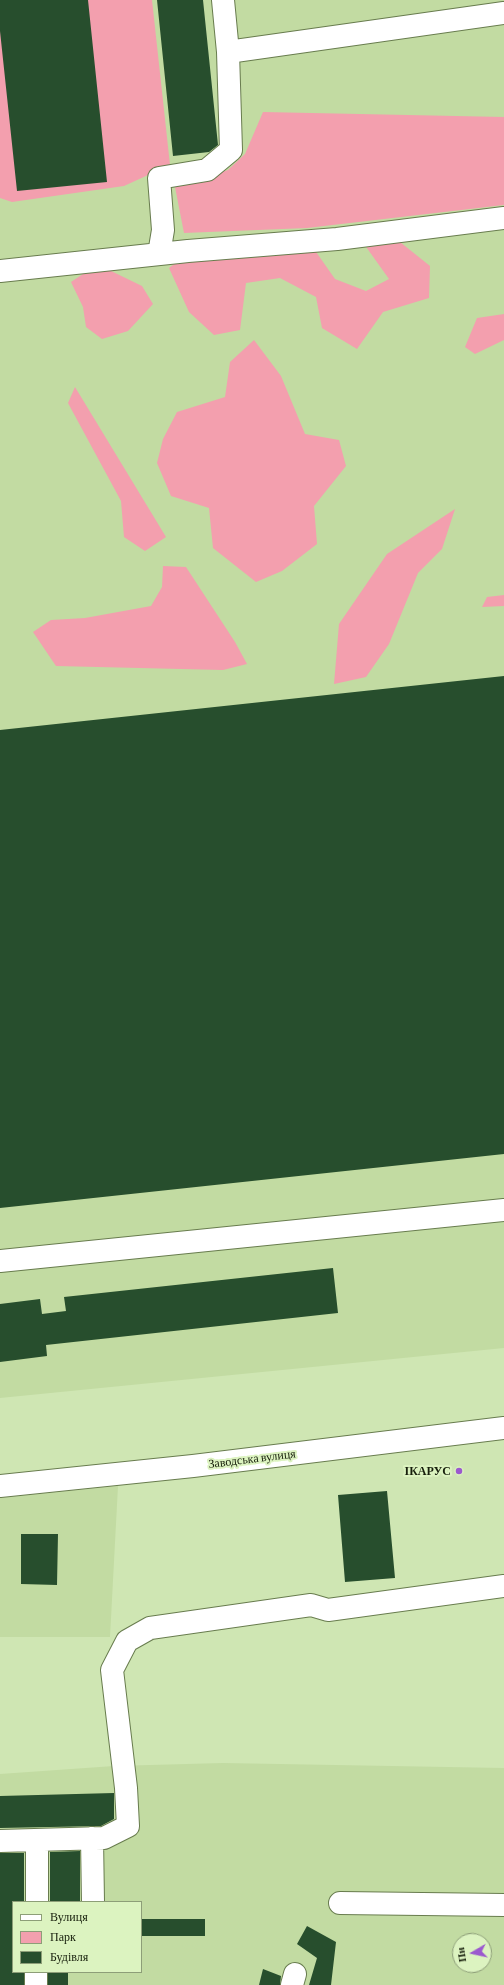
<!DOCTYPE html>
<html>
<head>
<meta charset="utf-8">
<style>
	body { margin:0 }
	#map { position:relative; width:504px; height:1985px; overflow:hidden; background:#cfe6b3; font-family:"Crimson Pro",serif }
	canvas { display:block }
	.legend { position:absolute; left:12px; top:1901px; width:130px; height:72px; box-sizing:border-box; background:#dcf3c0; border:1px solid #8d9e78; margin:0; padding:5px 7px; list-style:none; font-size:12px; color:#171f0c }
	.legend li { display:flex; align-items:center; gap:8px; height:20px }
	.legend b { width:20px; border:1px solid #8d9e78 }
	.north { position:absolute; left:452px; top:1933px; width:40px; height:40px; box-sizing:border-box; background:#dcf3c0; border:1px solid #8d9e78; border-radius:50%; rotate:261deg; font-size:11px; font-weight:700; line-height:16px; text-align:center; color:#171f0c }
	.north::after { content:''; display:block; margin:auto; width:14px; height:18px; background:#9b59ce; clip-path:polygon(50% 0,100% 100%,50% 72%,0 100%) }
</style>
</head>
<body>
<div id="map">
<canvas width="504" height="1985"></canvas>
<ul class="legend">
<li><b style="height:5px;background:#fff"></b>Вулиця</li>
<li><b style="height:11px;background:#f39fae"></b>Парк</li>
<li><b style="height:11px;background:#274e2d"></b>Будівля</li>
</ul>
<div class="north">Пн</div>
</div>
<script>
const ctx = document.querySelector('canvas').getContext('2d');
ctx.lineJoin = 'round';
function fillPath(path, color) { ctx.fillStyle = color; ctx.fill(path, 'evenodd'); }
const shape = rows => new Path2D(rows.map(r => 'M' + r).join(''));
function stroke(path, color, width, dash) { ctx.strokeStyle = color; ctx.lineWidth = width; ctx.lineCap = dash ? 'butt' : 'round'; ctx.setLineDash(dash || []); ctx.stroke(path); }
function label(font, color, halo, rows, align = 'center') {
  ctx.font = font + ' "Crimson Pro",serif'; ctx.lineWidth = 4; ctx.setLineDash([]); ctx.textBaseline = 'middle'; ctx.strokeStyle = halo; ctx.fillStyle = color; for (const [text, x, y, turn = 0] of rows) {
    ctx.save(); ctx.translate(x, y); ctx.rotate((+turn || 0) * Math.PI / 180); ctx.textAlign = isNaN(turn) ? turn : align; if (halo) ctx.strokeText(text, 0, 0); ctx.fillText(text, 0, 0); ctx.restore();
  }
}
const built = shape([
	[0,0,504,0,504,1348,0,1398],
	[118,1486,110,1637,0,1637,0,1498],
	[223,1763,504,1768,504,1985,0,1985,0,1774,114,1766],
	[13,1902,141,1902,141,1972,13,1972],
	[460,1941,484,1941,484,1965,460,1965]
]);
const green = shape([
	[0,0,152,0,170,165,124,186,12,202,0,198],
	[263,112,504,117,504,205,307,228,184,233,175,187,228,170,245,154],
	[400,242,430,266,429,298,383,312,357,349,322,328,316,297,280,278,246,283,240,330,214,335,189,312,169,268,182,258,314,249,335,279,366,291,389,279,364,244],
	[109,270,142,286,153,304,128,331,102,339,86,327,83,307,71,282,83,274],
	[504,314,504,340,475,354,465,347,477,318],
	[254,340,281,376,305,434,339,440,346,466,314,506,317,544,282,571,256,582,213,548,209,508,171,496,157,463,163,439,177,412,225,397,230,362],
	[75,387,166,537,145,551,124,537,121,501,68,403],
	[455,509,442,549,418,573,389,644,366,677,334,684,339,624,387,554],
	[163,566,186,567,235,642,247,664,223,670,56,666,33,632,51,620,85,618,151,606,162,587],
	[504,595,504,606,482,607,487,597]
]);
const building = shape([
	[0,0,88,0,107,182,17,191,0,31],
	[157,0,203,0,218,145,209,152,173,156],
	[504,676,504,1154,0,1208,0,730],
	[333,1268,338,1313,46,1345,47,1356,0,1362,0,1304,40,1299,42,1314,66,1311,64,1297],
	[387,1491,395,1578,345,1582,338,1495],
	[21,1534,58,1534,57,1585,21,1584],
	[114,1793,114,1819,101,1826,0,1828,0,1796],
	[80,1851,80,1902,50,1902,50,1852],
	[0,1853,24,1853,24,1902,13,1902,13,1972,24,1972,24,1985,0,1985],
	[141,1919,205,1919,205,1936,141,1936],
	[307,1926,336,1942,331,1985,309,1985,317,1958,297,1944],
	[263,1969,281,1976,280,1985,259,1985],
	[48,1972,68,1972,68,1985,48,1985]
]);
const minor = shape([
	[223,0,228,52,504,13],
	[159,254,163,230,159,178,207,170,231,150,228,52],
	[0,271,188,251,337,239,504,218],
	[0,1261,504,1210],
	[0,1486,193,1466,504,1428],
	[92,1838,93,1902],
	[0,1841,104,1838,128,1826,126,1788,112,1670,127,1641,150,1628,311,1605,328,1610,504,1586],
	[37,1902,37,1840],
	[340,1903,504,1905],
	[36,1985,36,1972],
	[292,1985,295,1974]
]);
const markers = [
	[459,1471,4,"#9b59ce"]
];
const streetNames = [
	["Заводська вулиця",252,1459,-7]
];
const poiNames = [
	["ІКАРУС",451,1471]
];
fillPath(built, '#c2dba2');
fillPath(green, '#f39fae');
fillPath(building, '#274e2d');
stroke(minor, '#687c4e', 24);
stroke(minor, '#fff', 22);
for (const [x, y, r, color] of markers) { const dot = new Path2D(); dot.arc(x, y, r, 0, 2 * Math.PI); ctx.fillStyle = color; ctx.fill(dot); stroke(dot, '#dcf3c0', 1.5); }
label('12px', '#171f0c', '#dcf3c0', streetNames);
label('bold 12px', '#171f0c', '#dcf3c0', poiNames, 'right');
</script>
</body>
</html>
